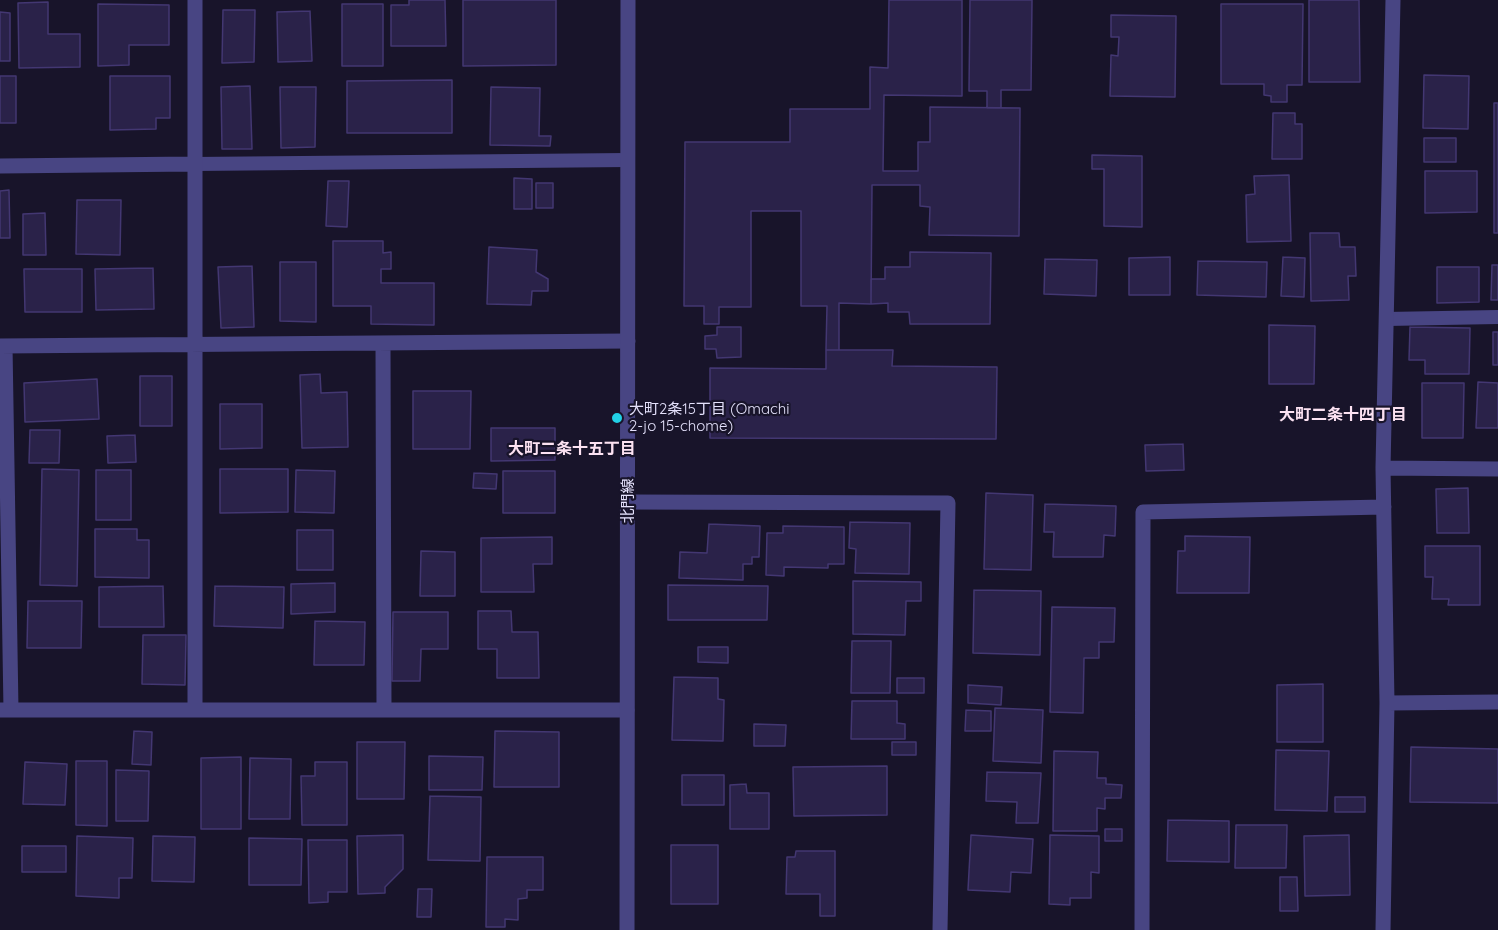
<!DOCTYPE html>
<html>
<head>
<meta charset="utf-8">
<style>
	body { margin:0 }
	canvas { display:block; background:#18142a }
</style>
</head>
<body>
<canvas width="1498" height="930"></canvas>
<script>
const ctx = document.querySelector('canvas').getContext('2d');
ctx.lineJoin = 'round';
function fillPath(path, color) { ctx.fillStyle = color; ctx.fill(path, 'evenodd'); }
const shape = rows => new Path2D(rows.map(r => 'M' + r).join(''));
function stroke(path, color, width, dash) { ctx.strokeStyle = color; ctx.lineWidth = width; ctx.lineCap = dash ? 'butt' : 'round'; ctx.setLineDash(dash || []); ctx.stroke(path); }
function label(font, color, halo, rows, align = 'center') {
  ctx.font = font + ' Quicksand,"Noto Sans JP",sans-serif'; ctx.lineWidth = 4.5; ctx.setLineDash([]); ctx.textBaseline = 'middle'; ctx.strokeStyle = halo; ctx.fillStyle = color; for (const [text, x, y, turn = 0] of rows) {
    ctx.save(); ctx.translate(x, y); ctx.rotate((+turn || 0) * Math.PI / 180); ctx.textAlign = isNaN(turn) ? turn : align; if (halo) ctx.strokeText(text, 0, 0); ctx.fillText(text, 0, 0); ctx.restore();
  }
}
const building = shape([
	[409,0,445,0,446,46,391,46,391,5,409,5,409,0],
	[463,0,556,0,556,65,463,66,463,0],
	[889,0,962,0,962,96,884,95,883,171,918,171,918,142,930,142,930,107,1020,108,1019,236,929,235,930,207,920,206,920,185,872,185,871,304,839,303,839,350,826,350,827,306,801,306,801,211,751,211,751,307,719,307,719,324,704,324,704,306,684,306,685,142,790,142,790,109,870,109,870,67,888,68,889,0],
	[970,0,1032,0,1031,90,1001,90,1001,108,987,108,987,91,969,91,970,0],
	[1309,0,1359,0,1360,82,1309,82,1309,0],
	[48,2,48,34,80,34,80,67,19,68,18,3,48,2],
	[98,4,169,5,169,45,129,45,129,65,98,66,98,4],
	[342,4,383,4,383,66,342,66,342,4],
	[1221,4,1303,4,1302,85,1287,85,1287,102,1271,102,1271,96,1264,95,1264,84,1221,84,1221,4],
	[223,10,255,10,254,62,222,63,223,10],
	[310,11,312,61,278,62,277,12,310,11],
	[0,12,10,13,10,61,0,61,0,12],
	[1111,15,1176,16,1175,97,1110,96,1111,55,1118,56,1119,37,1111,37,1111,15],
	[1424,75,1469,76,1468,129,1423,128,1424,75],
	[0,76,16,76,16,123,0,123,0,76],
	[110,76,170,76,170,118,156,118,156,129,110,130,110,76],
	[452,80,452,133,347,133,347,81,452,80],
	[250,86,252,149,222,149,221,87,250,86],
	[280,87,316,87,315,147,281,148,280,87],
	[491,87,540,88,539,136,551,136,550,146,490,145,491,87],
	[1494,103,1498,103,1498,233,1494,233,1494,103],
	[1273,113,1295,113,1295,124,1302,124,1302,159,1272,159,1273,113],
	[1424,138,1456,138,1456,162,1424,162,1424,138],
	[1092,155,1142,156,1142,227,1104,226,1104,169,1092,169,1092,155],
	[1425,171,1477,171,1477,212,1425,213,1425,171],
	[1289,175,1291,241,1247,242,1246,195,1255,194,1254,176,1289,175],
	[514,178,532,179,532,209,514,209,514,178],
	[328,181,349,181,347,227,326,226,328,181],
	[536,183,553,183,553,208,536,208,536,183],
	[9,190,10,238,0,238,0,191,9,190],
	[77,200,121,200,120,255,76,254,77,200],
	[45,213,46,255,23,255,23,214,45,213],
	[1310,233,1339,233,1340,247,1355,247,1356,276,1348,276,1349,300,1311,301,1310,233],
	[333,241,383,241,383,253,391,252,391,269,381,269,381,283,434,283,434,325,371,324,371,306,333,306,333,241],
	[489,247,537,250,536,272,548,279,548,291,532,291,531,305,487,304,489,247],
	[910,252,991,253,990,324,910,324,909,312,888,312,888,303,871,304,871,279,885,279,885,267,910,267,910,252],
	[1170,257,1170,295,1129,295,1129,258,1170,257],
	[1283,257,1305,258,1304,297,1281,296,1283,257],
	[1045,259,1097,260,1096,296,1044,294,1045,259],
	[1198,261,1267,262,1266,297,1197,295,1198,261],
	[280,262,316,262,316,322,280,321,280,262],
	[1492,265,1498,265,1498,300,1491,300,1492,265],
	[252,266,254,327,221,328,218,267,252,266],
	[1437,267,1479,267,1479,302,1437,303,1437,267],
	[153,268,154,309,96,310,95,269,153,268],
	[24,269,82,269,82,312,25,312,24,269],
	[1269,325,1315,326,1314,384,1269,384,1269,325],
	[717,327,741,327,741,357,717,358,716,349,705,349,705,336,717,335,717,327],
	[1410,327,1470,328,1469,374,1425,374,1425,360,1409,360,1410,327],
	[1493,332,1498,332,1498,365,1493,365,1493,332],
	[826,350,893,350,892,366,997,367,996,439,710,438,710,368,826,369,826,350],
	[320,374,321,393,347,392,348,447,302,448,300,375,320,374],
	[140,376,172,376,172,426,140,426,140,376],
	[97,379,99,419,25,422,24,383,97,379],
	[1478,382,1498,383,1498,428,1476,428,1478,382],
	[1422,383,1464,383,1463,438,1422,438,1422,383],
	[413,391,471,391,470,449,413,449,413,391],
	[220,404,262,404,262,448,220,449,220,404],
	[491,428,555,428,555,460,491,461,491,428],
	[30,430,60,430,59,463,29,463,30,430],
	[135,435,136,462,108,463,107,436,135,435],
	[1183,444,1184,470,1146,471,1145,445,1183,444],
	[42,469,79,470,77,586,40,585,42,469],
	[220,469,288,469,288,512,220,513,220,469],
	[96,470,131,470,131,520,96,520,96,470],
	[296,470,335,471,334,513,295,512,296,470],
	[503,471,555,471,555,513,503,513,503,471],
	[474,473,497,474,496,489,473,488,474,473],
	[1468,488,1469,533,1437,533,1436,489,1468,488],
	[986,493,1033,495,1031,570,984,569,986,493],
	[1045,504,1116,506,1115,536,1104,535,1103,557,1053,557,1054,532,1044,532,1045,504],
	[850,522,910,523,909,574,855,573,856,549,849,548,850,522],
	[709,524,760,526,759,557,752,557,752,564,743,564,743,580,679,578,680,552,707,553,709,524],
	[783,526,844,527,844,564,828,564,828,568,784,567,784,576,766,575,767,533,783,533,783,526],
	[95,529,137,529,137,540,149,540,149,578,95,577,95,529],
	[297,530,333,530,333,570,297,570,297,530],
	[1185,536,1250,537,1249,593,1177,593,1178,551,1185,551,1185,536],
	[552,537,552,564,533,564,534,592,481,592,481,538,552,537],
	[1425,546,1480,546,1480,605,1448,605,1449,599,1432,599,1433,577,1425,577,1425,546],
	[421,551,455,552,455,596,420,596,421,551],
	[853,581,921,582,921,601,906,601,905,635,853,634,853,581],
	[335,583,335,612,291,614,291,584,335,583],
	[668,585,768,586,767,620,668,620,668,585],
	[163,586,164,627,99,627,99,587,163,586],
	[215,586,284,587,283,628,214,626,215,586],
	[974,590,1041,591,1040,655,973,653,974,590],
	[28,601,82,601,81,648,27,648,28,601],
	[1052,607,1115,608,1114,642,1099,642,1099,658,1084,658,1083,713,1050,712,1052,607],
	[478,611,511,611,512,632,538,632,539,678,497,678,497,649,478,649,478,611],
	[393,612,448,612,448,649,421,649,420,681,392,681,393,612],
	[315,621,365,622,364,665,314,665,315,621],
	[143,635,186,635,185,685,142,684,143,635],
	[852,641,891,641,890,693,851,693,852,641],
	[698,647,728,647,728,663,698,662,698,647],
	[674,677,718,678,718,699,724,700,723,741,672,740,674,677],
	[897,678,924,678,924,693,897,693,897,678],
	[1323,684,1323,742,1277,742,1277,685,1323,684],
	[968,685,1002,687,1001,705,968,703,968,685],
	[852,701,897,701,897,723,905,724,905,739,851,739,852,701],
	[995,708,1043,710,1041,763,993,761,995,708],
	[966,710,991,711,991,731,965,731,966,710],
	[754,724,786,725,785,746,754,746,754,724],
	[134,731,152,732,151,765,132,764,134,731],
	[495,731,559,732,559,787,494,787,495,731],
	[357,742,405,742,404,799,357,799,357,742],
	[892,742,916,742,916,755,892,755,892,742],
	[1411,747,1498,749,1498,803,1410,802,1411,747],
	[1276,750,1329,751,1327,811,1275,810,1276,750],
	[1054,751,1098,752,1097,778,1106,778,1106,784,1122,785,1121,798,1105,798,1105,809,1097,808,1097,831,1053,831,1054,751],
	[429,756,483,757,482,790,429,790,429,756],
	[241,757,241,829,201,829,201,758,241,757],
	[250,758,291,759,290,819,249,819,250,758],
	[76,761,107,761,107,826,76,825,76,761],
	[25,762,67,764,65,805,23,804,25,762],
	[315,762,347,762,347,825,302,825,301,776,315,776,315,762],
	[887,766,887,815,794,816,793,767,887,766],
	[116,770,149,771,148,821,116,821,116,770],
	[987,772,1041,773,1038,823,1016,823,1017,802,986,801,987,772],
	[682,775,724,775,724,805,682,805,682,775],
	[746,784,747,793,769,793,769,829,730,829,730,785,746,784],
	[430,796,481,797,480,861,428,860,430,796],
	[1335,797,1365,797,1365,812,1335,812,1335,797],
	[1168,820,1229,821,1229,862,1167,861,1168,820],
	[1236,825,1287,825,1286,868,1235,868,1236,825],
	[1105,829,1122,829,1122,841,1105,841,1105,829],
	[403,835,403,869,385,887,385,893,358,894,357,836,403,835],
	[971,835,1033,839,1031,873,1011,872,1010,892,968,890,971,835],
	[1050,835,1099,836,1099,873,1091,872,1091,898,1070,898,1070,905,1049,904,1050,835],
	[1349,835,1350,895,1305,896,1304,836,1349,835],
	[77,836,133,838,132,878,119,878,119,898,76,896,77,836],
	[153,836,195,837,194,882,152,881,153,836],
	[249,838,302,839,301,885,249,885,249,838],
	[308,840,347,840,347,892,328,892,328,902,309,903,308,840],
	[671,845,718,845,718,904,671,904,671,845],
	[22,846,66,846,66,872,22,872,22,846],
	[796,851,835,851,835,916,820,916,820,894,786,894,787,857,795,857,796,851],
	[487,857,543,857,543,890,527,890,527,898,518,899,518,920,505,919,505,927,486,927,487,857],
	[1280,877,1297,877,1298,911,1280,911,1280,877],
	[418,889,432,889,431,917,417,917,418,889]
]);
const service = shape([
	[193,164,628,160],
	[1386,319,1498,317]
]);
const minor = shape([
	[195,0,195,710],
	[0,166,193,164],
	[383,343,384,710],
	[0,346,628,341],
	[5,346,11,710],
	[1383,468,1498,469],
	[628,502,948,503,940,930],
	[1387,703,1498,702],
	[0,710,627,710],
	[1142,930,1143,512,1384,507],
	[1383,930,1387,703,1383,468,1393,0]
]);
const tertiary = shape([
	[627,930,628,0]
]);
const markers = [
	[617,418,6,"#22d1e6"]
];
const poiNames = [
	["大町2条15丁目 (Omachi",629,409],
	["2-jo 15-chome)",629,426]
];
const streetNames = [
	["北門線",628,501,-90]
];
const neighbourhoodNames = [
	["大町二条十四丁目",1343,415],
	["大町二条十五丁目",572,449]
];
fillPath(building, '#2a2249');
stroke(building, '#433772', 1.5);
stroke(service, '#484583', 14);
stroke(minor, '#484583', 15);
stroke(tertiary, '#484583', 15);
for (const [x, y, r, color] of markers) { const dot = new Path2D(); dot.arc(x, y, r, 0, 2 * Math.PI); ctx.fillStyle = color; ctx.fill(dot); stroke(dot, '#18142a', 2); }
label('15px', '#e4e1fb', '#18142a', poiNames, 'left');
label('15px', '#e4e1fb', '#18142a', streetNames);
label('bold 16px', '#fce2f2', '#18142a', neighbourhoodNames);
</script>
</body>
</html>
